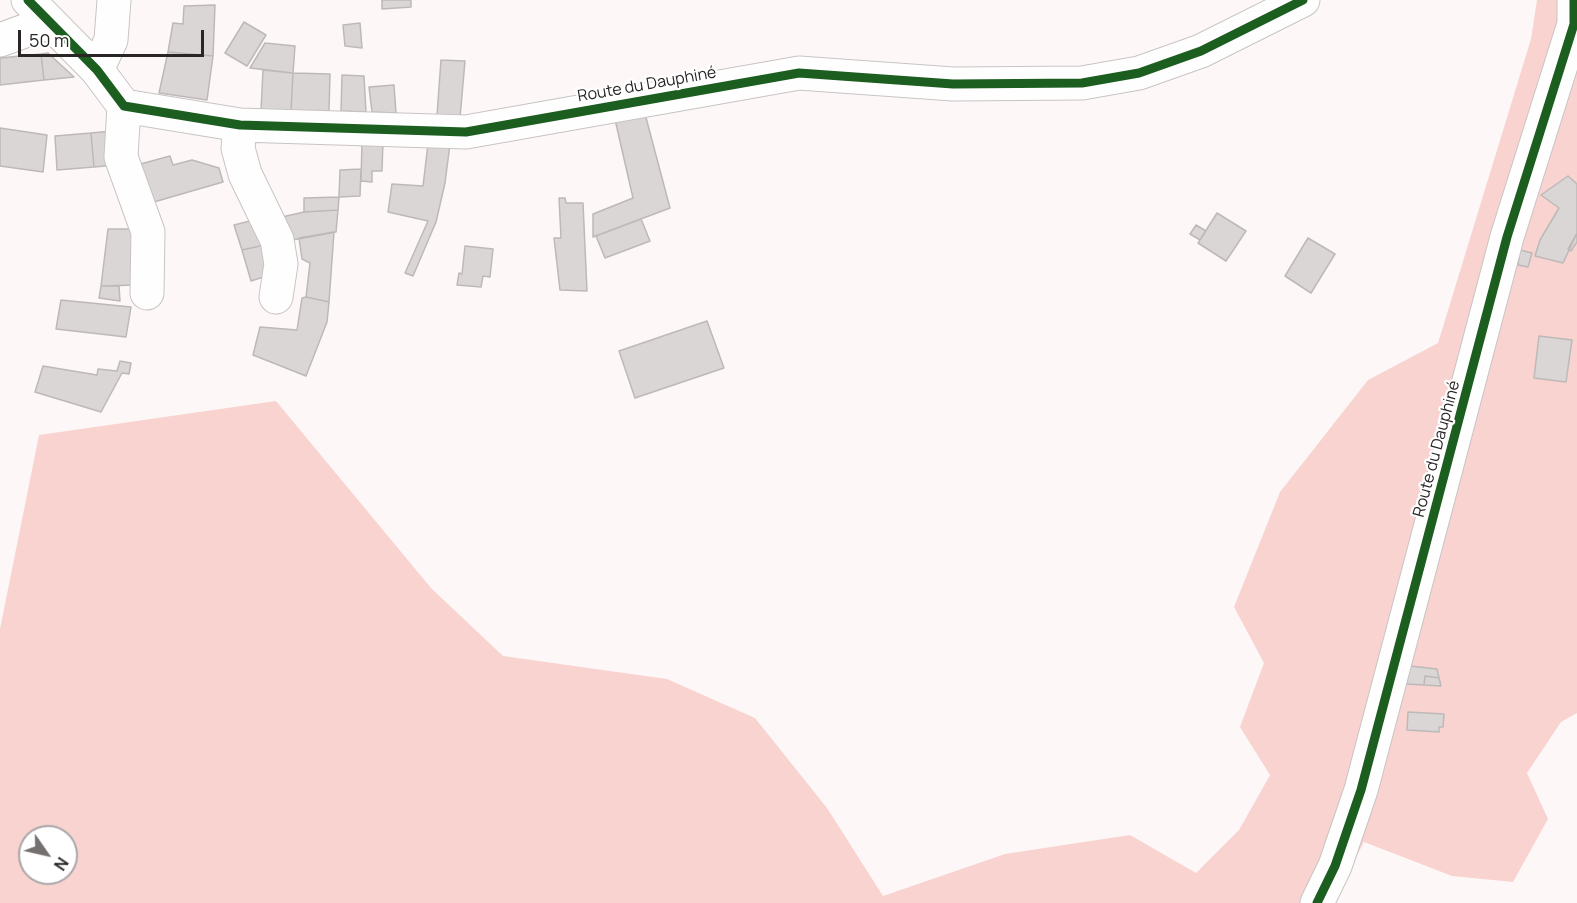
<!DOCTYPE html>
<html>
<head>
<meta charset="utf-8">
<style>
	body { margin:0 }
	#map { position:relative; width:1577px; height:903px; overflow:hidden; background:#fdf8f7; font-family:Manrope,sans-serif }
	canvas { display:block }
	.north { position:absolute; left:18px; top:825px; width:60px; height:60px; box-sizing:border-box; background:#fff; border:2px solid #aaa8a8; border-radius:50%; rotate:124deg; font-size:16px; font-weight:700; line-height:24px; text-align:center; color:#2a2626 }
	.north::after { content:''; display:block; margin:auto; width:21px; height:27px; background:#74706f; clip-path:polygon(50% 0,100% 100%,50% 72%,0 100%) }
	.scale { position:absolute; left:18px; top:30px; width:186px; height:27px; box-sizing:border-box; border:3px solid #2a2626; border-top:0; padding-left:8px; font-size:18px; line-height:21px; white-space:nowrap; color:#2a2626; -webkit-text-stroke:4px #fff; paint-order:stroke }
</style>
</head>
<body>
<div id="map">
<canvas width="1577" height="903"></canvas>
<div class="north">N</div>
<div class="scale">50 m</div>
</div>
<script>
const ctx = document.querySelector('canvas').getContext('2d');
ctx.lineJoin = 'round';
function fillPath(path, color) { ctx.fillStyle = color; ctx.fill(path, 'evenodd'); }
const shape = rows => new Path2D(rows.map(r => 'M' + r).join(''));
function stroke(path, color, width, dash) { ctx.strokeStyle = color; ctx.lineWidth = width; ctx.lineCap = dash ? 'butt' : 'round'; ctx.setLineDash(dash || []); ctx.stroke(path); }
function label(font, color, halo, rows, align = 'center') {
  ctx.font = font + ' Manrope,sans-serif'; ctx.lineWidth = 4.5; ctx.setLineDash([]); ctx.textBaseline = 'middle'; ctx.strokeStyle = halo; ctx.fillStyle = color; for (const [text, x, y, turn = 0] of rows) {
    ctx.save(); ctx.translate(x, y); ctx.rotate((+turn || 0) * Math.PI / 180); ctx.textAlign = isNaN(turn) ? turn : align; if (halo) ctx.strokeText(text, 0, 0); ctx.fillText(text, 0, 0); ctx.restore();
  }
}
const forest = shape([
	[1537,0,1577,0,1577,713,1561,722,1527,773,1548,819,1513,882,1452,876,1364,842,1332,903,0,903,0,629,39,435,276,401,431,588,503,656,667,679,755,718,827,808,883,896,1005,854,1130,835,1196,873,1239,830,1270,775,1240,727,1264,663,1234,607,1280,492,1368,380,1438,343,1531,39],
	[30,837,66,837,66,873,30,873]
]);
const building = shape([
	[382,0,411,0,411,7,382,9,382,0],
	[215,5,213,56,168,52,173,23,183,24,184,6,215,5],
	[244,22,266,35,247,66,225,53,244,22],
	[360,23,362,48,345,46,343,25,360,23],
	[265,43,295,46,293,73,250,68,265,43],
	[168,52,213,56,207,100,159,93,168,52],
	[48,53,74,77,44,80,41,54,48,53],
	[41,54,44,80,0,85,0,58,41,54],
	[441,60,465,61,460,118,437,115,441,60],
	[263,70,293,73,291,111,261,111,263,70],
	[293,73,330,74,329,111,291,111,293,73],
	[342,75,364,76,366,112,341,111,342,75],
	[394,85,396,113,372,112,369,87,394,85],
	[644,110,670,208,593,237,593,214,633,198,614,115,644,110],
	[0,128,47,135,43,172,0,166,0,128],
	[112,131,116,165,94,167,91,133,112,131],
	[91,133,94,167,57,170,55,136,91,133],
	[362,140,383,141,382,171,372,171,372,182,361,181,362,140],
	[428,144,450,144,445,183,436,222,413,276,405,273,428,221,388,212,392,184,423,186,428,144],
	[170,156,173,165,192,160,219,168,223,182,147,204,137,165,170,156],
	[361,169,360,196,339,197,340,170,361,169],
	[1568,176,1577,184,1577,233,1563,263,1535,256,1540,240,1559,208,1541,195,1568,176],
	[339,197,338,210,304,212,304,198,339,197],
	[559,198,565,198,566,203,583,203,587,291,560,290,554,238,561,238,559,198],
	[338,210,336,232,287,241,282,217,304,212,338,210],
	[1217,213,1246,231,1226,261,1198,243,1217,213],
	[262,218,269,244,242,250,234,225,262,218],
	[641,219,650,241,605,258,596,236,641,219],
	[1196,225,1206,231,1200,240,1190,234,1196,225],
	[108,229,140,229,137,285,101,286,108,229],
	[334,232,329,302,306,297,310,263,302,259,299,238,334,232],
	[1577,233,1577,242,1571,251,1568,249,1577,233],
	[1308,238,1335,254,1311,293,1285,276,1308,238],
	[269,244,276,273,251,281,242,250,269,244],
	[465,246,493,249,490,277,483,276,481,287,457,285,459,273,462,274,465,246],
	[1520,250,1532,253,1528,267,1518,265,1520,250],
	[101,286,119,286,120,301,99,298,101,286],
	[306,297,329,302,327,322,306,376,253,355,260,327,297,330,302,298,306,297],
	[61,300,131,307,126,337,56,329,61,300],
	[707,321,724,368,635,398,619,351,707,321],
	[1539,336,1572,340,1566,382,1534,378,1539,336],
	[120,361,131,363,129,374,122,373,101,412,35,392,43,366,97,375,98,369,117,371,120,361],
	[1410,666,1437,669,1439,678,1425,676,1424,685,1406,684,1410,666],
	[1425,676,1439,678,1441,686,1424,685,1425,676],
	[1408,712,1444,714,1443,727,1439,727,1439,732,1407,730,1408,712]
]);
const minor = shape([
	[28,0,97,70,124,106,240,125,466,132,799,73,953,84,1082,83,1139,73,1201,51,1303,0],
	[0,40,49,22],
	[97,70,111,40,114,0],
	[124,106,121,157,148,232,147,293],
	[240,125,238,148,245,174,277,240,281,264,276,297],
	[1317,903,1335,866,1361,790,1507,237,1574,24,1574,0]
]);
const cycleway = shape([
	[28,0,97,70,124,106,240,125,466,132,799,73,953,84,1082,83,1139,73,1201,51,1303,0],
	[1317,903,1335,866,1361,790,1507,237,1574,24,1574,0]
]);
const streetNames = [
	["Route du Dauphiné",647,85,-10],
	["Route du Dauphiné",1437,449,-75]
];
fillPath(forest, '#f9d3d0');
fillPath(building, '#dad6d6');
stroke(building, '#bdb9b8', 1.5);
stroke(minor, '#c8c4c3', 35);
stroke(minor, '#fffefe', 33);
stroke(cycleway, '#1b5e20', 9);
label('16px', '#2a2626', '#fff', streetNames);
</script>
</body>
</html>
